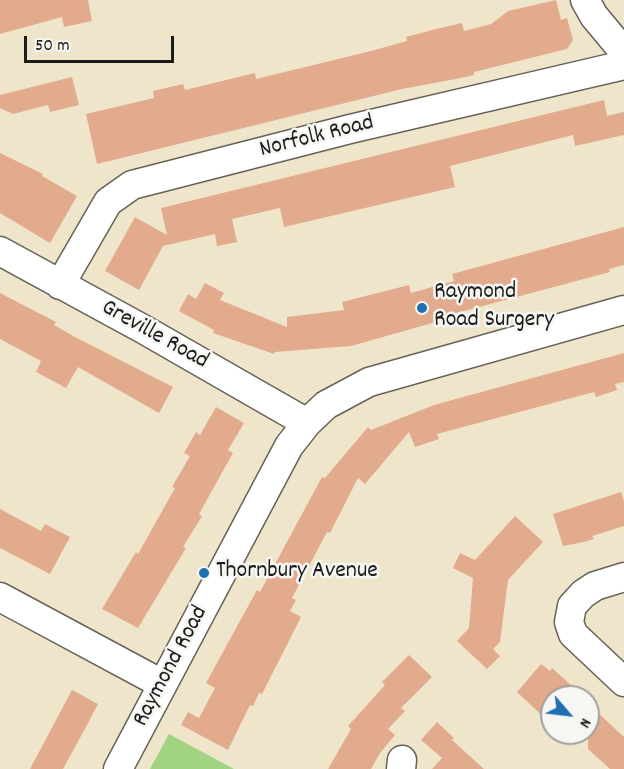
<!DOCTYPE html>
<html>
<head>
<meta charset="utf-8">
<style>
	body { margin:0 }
	#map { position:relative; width:624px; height:769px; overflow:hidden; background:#efe5cb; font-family:Dekko,sans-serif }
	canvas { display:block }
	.north { position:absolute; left:540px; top:685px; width:60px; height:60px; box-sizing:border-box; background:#f6f6f2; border:2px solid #9f9f9c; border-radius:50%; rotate:118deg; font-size:16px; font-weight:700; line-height:24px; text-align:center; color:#1c1c1c }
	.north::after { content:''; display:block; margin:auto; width:21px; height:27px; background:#1f6fb2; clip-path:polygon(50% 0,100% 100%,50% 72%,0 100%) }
	.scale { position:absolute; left:24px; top:36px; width:150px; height:27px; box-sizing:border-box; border:3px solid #1c1c1c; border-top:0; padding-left:8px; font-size:18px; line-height:21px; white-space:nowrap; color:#1c1c1c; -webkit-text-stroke:4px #f6f6f2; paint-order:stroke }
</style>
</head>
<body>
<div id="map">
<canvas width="624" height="769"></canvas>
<div class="north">N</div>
<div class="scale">50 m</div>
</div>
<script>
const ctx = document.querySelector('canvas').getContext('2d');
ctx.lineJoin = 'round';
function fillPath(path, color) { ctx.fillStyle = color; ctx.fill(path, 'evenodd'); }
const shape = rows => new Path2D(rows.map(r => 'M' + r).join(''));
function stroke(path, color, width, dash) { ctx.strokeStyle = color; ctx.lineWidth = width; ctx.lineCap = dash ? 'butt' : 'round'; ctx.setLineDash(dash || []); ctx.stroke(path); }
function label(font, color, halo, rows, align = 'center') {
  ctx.font = font + ' Dekko,sans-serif'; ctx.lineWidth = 5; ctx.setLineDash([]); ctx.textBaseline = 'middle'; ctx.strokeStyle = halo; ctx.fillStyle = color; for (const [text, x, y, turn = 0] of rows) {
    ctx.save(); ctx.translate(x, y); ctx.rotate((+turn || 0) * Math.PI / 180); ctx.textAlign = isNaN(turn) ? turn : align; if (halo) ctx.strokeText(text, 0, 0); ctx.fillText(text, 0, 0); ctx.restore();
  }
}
const green = shape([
	[169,734,234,769,150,769]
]);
const building = shape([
	[0,0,88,0,92,21,64,27,62,17,0,34],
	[556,0,561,20,567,18,573,40,567,49,474,72,474,75,461,78,402,89,97,164,86,114,154,98,153,91,183,84,185,90,255,73,256,79,371,51,407,41,406,37,432,30,462,23,464,31,491,24,508,11],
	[72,77,79,105,50,112,48,105,13,114,0,108,0,95],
	[604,100,607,116,624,112,624,135,575,146,573,135,450,166,455,187,284,227,280,208,232,219,237,242,217,246,215,234,163,246,139,290,105,271,135,217,167,235,161,208],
	[0,153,43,174,42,176,77,196,50,243,0,213],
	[624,227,624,265,609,269,610,272,449,315,450,318,351,346,275,352,274,354,213,333,214,330,179,311,188,294,196,299,205,283,224,293,220,300,287,327,287,317,344,310,342,302,409,285,411,293,454,281,452,274],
	[0,293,56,322,54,325,75,337,173,387,159,413,78,367,66,388,36,372,41,361,0,339],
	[624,353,624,382,615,384,617,390,596,397,594,392,437,434,439,439,415,447,409,432,365,484,358,478,330,533,327,532,292,598,296,600,290,611,301,617,262,694,259,693,253,706,250,705,228,750,181,725,188,712,199,718,215,688,206,683,257,590,260,592,322,477,325,478,368,427,371,430,434,405],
	[216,407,244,423,228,450,233,453,199,514,202,516,183,547,186,548,138,628,102,609,136,552,138,554,175,488,172,487,190,456,184,453,196,432,200,435],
	[621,492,624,501,624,526,592,536,594,539,584,542,563,546,553,514],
	[0,509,41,531,45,524,70,537,50,574,0,548],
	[515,516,543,542,508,580,500,642,493,649,500,656,487,669,457,641,469,628,473,578,453,568,460,553,475,560],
	[409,655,432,677,401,708,405,711,388,729,395,735,380,753,371,769,328,769,351,729,348,726,385,685,382,682],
	[541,664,550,671,552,668,572,686,565,697,552,697,552,725,517,692],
	[72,690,98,704,86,727,63,769,30,769],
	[595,710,624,737,624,769,610,769,588,749,588,718],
	[437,722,454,738,452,740,484,769,432,769,442,758,421,740]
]);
const minor = shape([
	[585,0,594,16,624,52],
	[0,251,143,329,307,423],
	[60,285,108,202,132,185,350,129,624,65],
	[624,577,595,586,583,594,572,606,569,622,573,634,624,682],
	[0,597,162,684],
	[118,769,289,446,307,423,326,405,369,382,624,310],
	[401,769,402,760]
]);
const markers = [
	[422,308,6,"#1f6fb2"],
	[204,573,6,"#1f6fb2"]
];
const streetNames = [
	["Norfolk Road",317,138,-14],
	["Greville Road",154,336,29],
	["Raymond Road",172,667,-62]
];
const poiNames = [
	["Raymond",434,294],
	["Road Surgery",434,322],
	["Thornbury Avenue",216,573]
];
fillPath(green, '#a2d381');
fillPath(building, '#e3ab8e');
stroke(minor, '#666259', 31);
stroke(minor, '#fff', 28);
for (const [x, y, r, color] of markers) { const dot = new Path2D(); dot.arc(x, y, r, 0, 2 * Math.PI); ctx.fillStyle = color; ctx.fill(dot); stroke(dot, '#f6f6f2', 2); }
label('24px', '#1c1c1c', '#f6f6f2', streetNames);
label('24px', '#1c1c1c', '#f6f6f2', poiNames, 'left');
</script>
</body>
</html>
